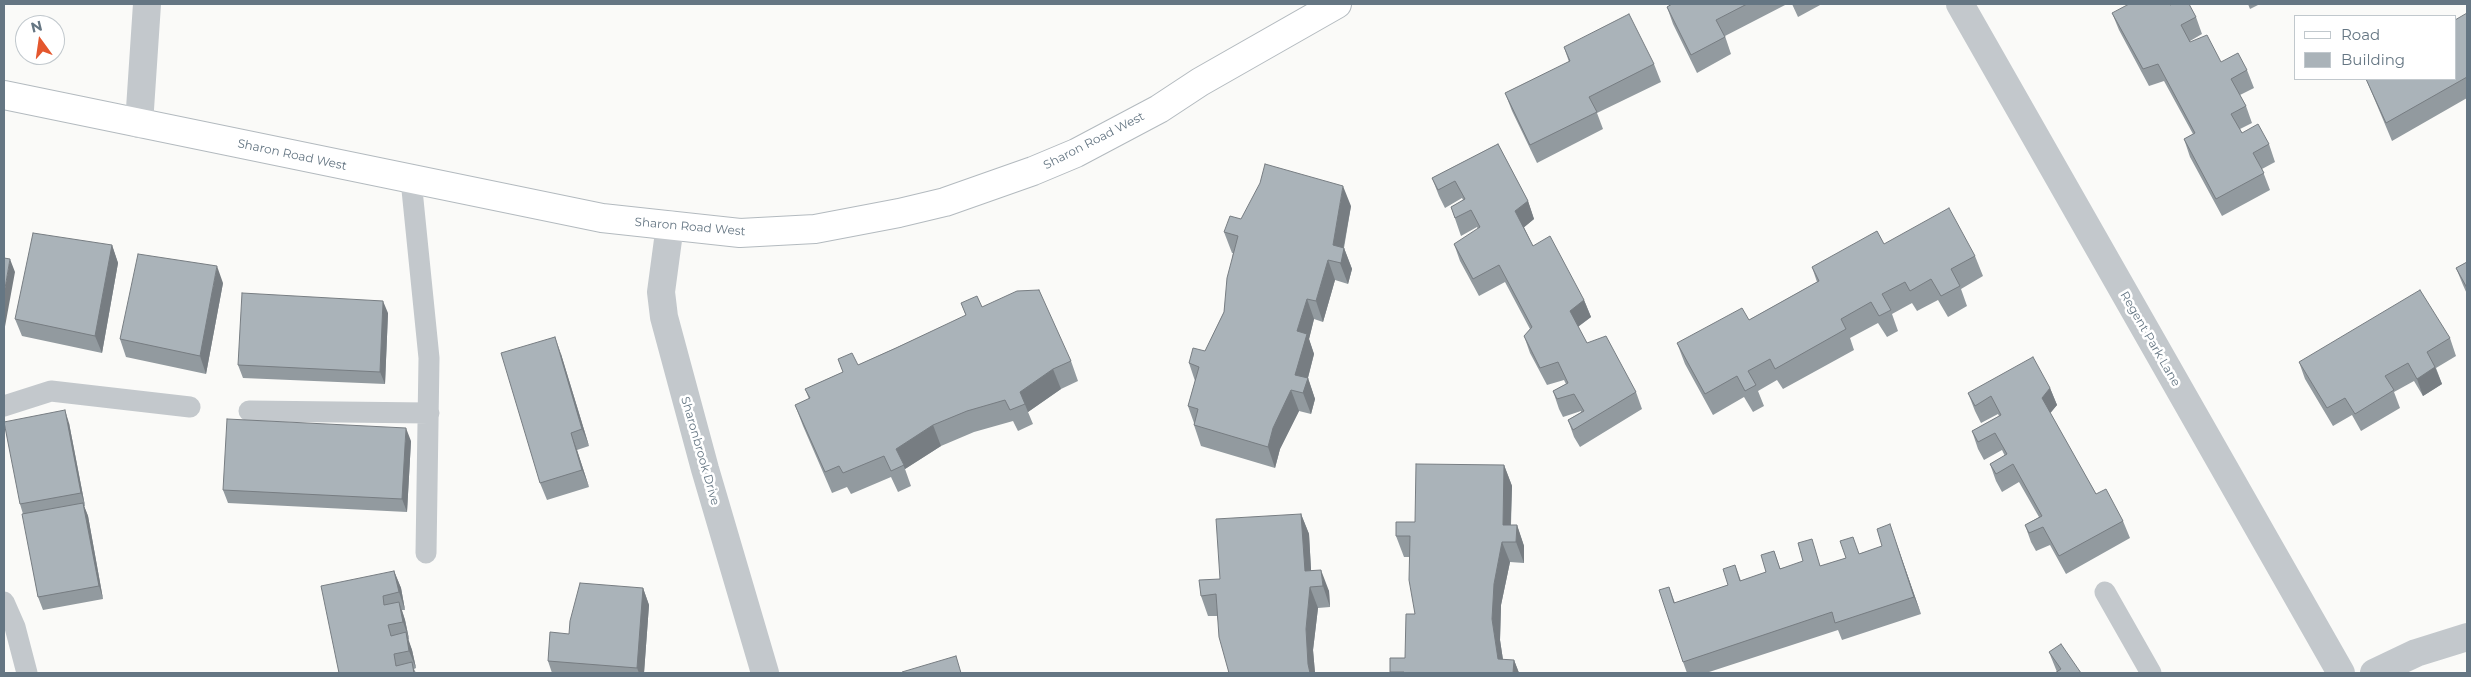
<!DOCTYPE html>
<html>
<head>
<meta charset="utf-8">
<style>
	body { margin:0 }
	#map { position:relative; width:2471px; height:677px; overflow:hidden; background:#fafaf8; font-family:Montserrat,sans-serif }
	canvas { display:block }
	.frame { position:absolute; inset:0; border:5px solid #657683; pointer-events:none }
	.legend { position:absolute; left:2294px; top:15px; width:162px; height:65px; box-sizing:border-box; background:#fff; border:1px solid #c1c8cd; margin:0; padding:6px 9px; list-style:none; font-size:15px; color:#657683 }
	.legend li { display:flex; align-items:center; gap:10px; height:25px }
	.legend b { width:25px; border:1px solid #c1c8cd }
	.north { position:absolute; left:15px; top:15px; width:50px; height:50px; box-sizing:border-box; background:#fff; border:1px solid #c1c8cd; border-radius:50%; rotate:346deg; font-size:14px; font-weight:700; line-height:20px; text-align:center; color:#657683 }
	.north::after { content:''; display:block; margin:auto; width:18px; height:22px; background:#e4572e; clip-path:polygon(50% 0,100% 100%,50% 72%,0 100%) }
</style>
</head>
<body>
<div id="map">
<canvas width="2471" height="677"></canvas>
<div class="frame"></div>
<ul class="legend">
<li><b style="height:6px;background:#fff"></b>Road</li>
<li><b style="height:14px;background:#aab3b9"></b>Building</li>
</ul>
<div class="north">N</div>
</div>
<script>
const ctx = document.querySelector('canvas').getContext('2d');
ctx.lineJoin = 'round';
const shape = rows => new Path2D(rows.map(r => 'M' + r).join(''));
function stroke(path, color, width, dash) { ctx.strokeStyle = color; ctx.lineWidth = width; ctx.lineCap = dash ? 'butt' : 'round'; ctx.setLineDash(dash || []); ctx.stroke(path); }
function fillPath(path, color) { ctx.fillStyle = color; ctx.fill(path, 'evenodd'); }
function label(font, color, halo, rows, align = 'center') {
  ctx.font = font + ' Montserrat,sans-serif'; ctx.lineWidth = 5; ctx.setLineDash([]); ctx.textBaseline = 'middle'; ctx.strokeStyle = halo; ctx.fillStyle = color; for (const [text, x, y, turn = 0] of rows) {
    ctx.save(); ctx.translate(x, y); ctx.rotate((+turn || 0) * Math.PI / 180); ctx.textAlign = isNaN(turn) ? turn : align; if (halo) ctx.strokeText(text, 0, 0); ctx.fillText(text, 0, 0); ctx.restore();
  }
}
const service = shape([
	[411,180,429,358,426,553],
	[4,406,51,391,190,407],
	[249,411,429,413],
	[2105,592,2151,673],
	[4,602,15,627,27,673]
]);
const minor = shape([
	[1960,4,2341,673],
	[139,124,147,4],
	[670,225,661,292,664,317,705,469,765,673],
	[2374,673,2416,653,2467,637]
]);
const secondary = shape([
	[4,95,602,218,740,233,815,229,899,213,945,202,1033,171,1076,153,1159,109,1200,82,1337,4]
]);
const wall = shape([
	[1672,4,1787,4,1725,36,1731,54,1697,73,1673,24,1667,7],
	[1792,4,1822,4,1798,17],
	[2248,4,2260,4,2250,9],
	[2170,5,2196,17,2202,34,2190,41,2190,42,2221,62,2247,70,2254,88,2240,95,2246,106,2252,123,2240,129,2242,133,2269,144,2275,162,2262,169,2270,190,2222,216,2190,157,2184,139,2193,134,2164,81,2149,86,2119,30,2112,13],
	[2467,13,2467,98,2392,141,2366,79,2455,79],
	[1564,47,1654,64,1661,82,1597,113,1603,129,1537,163,1512,111,1505,93,1569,62],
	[1498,144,1528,201,1534,219,1524,227,1533,246,1584,300,1591,317,1578,327,1587,343,1636,392,1642,409,1580,447,1574,437,1568,420,1581,412,1581,411,1563,417,1559,409,1553,391,1566,384,1564,380,1547,385,1530,353,1524,336,1530,329,1505,282,1479,296,1460,261,1454,244,1478,229,1477,227,1461,236,1451,207,1463,200,1462,198,1445,208,1439,196,1432,178],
	[1351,206,1344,248,1352,269,1348,284,1335,280,1323,322,1314,319,1309,339,1314,354,1308,378,1315,399,1311,414,1299,411,1280,449,1275,468,1201,446,1194,425,1194,423,1188,406,1195,381,1189,363,1205,351,1224,312,1233,253,1232,253,1224,232,1241,219],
	[1884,244,1975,256,1983,276,1961,289,1967,306,1948,317,1938,300,1917,311,1912,303,1892,314,1898,331,1887,337,1878,323,1850,338,1854,350,1783,389,1777,380,1758,391,1764,406,1753,412,1744,397,1713,415,1685,364,1677,343,1749,320,1817,282,1812,267],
	[112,245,118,263,102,353,22,336,15,319],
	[2467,262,2467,294,2463,285,2456,268],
	[223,283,206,374,126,357,120,339],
	[961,303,982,307,1071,361,1078,381,1061,389,1028,412,1033,424,1018,431,1013,421,974,432,941,446,905,469,911,486,898,492,891,477,851,494,847,487,832,493,803,426,795,405,809,399,805,389,843,372,838,359,858,365,966,316],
	[388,313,385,384,243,378,238,365],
	[2450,338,2456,356,2436,368,2442,384,2423,396,2414,381,2394,392,2400,408,2361,431,2352,415,2333,426,2305,379,2299,362],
	[561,354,589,446,577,450,589,487,547,500,540,483],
	[2050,388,2057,405,2050,413,2096,494,2123,521,2130,538,2066,574,2050,545,2036,551,2031,542,2025,525,2039,517,2019,482,2002,492,1996,481,1990,464,2005,456,2002,450,1984,460,1978,449,1972,431,1999,416,1998,414,1981,423,1975,411,1968,393],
	[69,423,85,506,84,506,88,516,103,599,43,610,38,597,23,514,20,504],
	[411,441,407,512,228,503,223,490],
	[1504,465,1512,486,1511,525,1517,525,1524,546,1524,563,1510,562,1501,605,1500,640,1503,660,1514,660,1519,673,1391,673,1390,672,1405,658,1415,614,1409,557,1404,557,1396,536,1415,522],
	[1301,514,1309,534,1311,570,1329,591,1330,607,1318,608,1313,650,1315,673,1229,673,1217,616,1208,616,1201,596,1220,579],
	[1896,542,1921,614,1842,640,1838,630,1706,673,1687,673,1683,662,1669,587,1675,603,1728,585,1735,565,1741,581,1766,572,1774,551,1780,568,1821,566],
	[394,571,401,588,405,610,402,610,405,620,409,639,408,640,412,650,416,668,414,669,416,673,339,673],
	[643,588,649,605,644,673,552,673,548,661,569,634],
	[2049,652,2081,673,2057,672]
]);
const shadedWall = shape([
	[1343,186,1351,206,1341,261,1344,248,1352,269,1348,284,1333,245],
	[1528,201,1534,219,1522,229,1515,211],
	[112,245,118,263,102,353,95,336],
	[10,259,15,272,4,332,4,294],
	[1328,260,1335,280,1323,322,1316,301],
	[217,266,223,283,206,374,200,356],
	[1307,299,1314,319,1309,339,1314,354,1307,381,1308,378,1315,399,1311,414,1303,393,1295,375,1297,331],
	[1584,300,1591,317,1576,328,1570,311],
	[383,301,388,313,385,384,380,372],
	[555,337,561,354,589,446,582,429],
	[2435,367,2442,384,2423,396,2417,379],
	[1053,369,1061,389,1028,412,1020,392],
	[2050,388,2057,405,2048,416,2042,398],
	[1291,390,1299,411,1280,449,1275,468,1268,447,1273,428],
	[65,410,69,423,85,506,81,493],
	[933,425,941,446,905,469,896,449],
	[406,428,411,441,407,512,402,499],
	[571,433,577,450,589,487,582,470],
	[1504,465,1512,486,1510,542,1503,525],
	[83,503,88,516,103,599,99,586],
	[1301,514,1309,534,1312,587,1305,571],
	[1890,524,1896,542,1921,614,1914,597],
	[1517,525,1524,546,1524,563,1516,542],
	[1502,542,1510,562,1501,605,1500,640,1505,673,1498,659,1492,619,1494,584],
	[1321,570,1329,591,1330,607,1323,586],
	[394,571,401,588,405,610,399,592],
	[1310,587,1318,608,1313,650,1315,673,1310,673,1308,664,1306,629],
	[643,588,649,605,644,673,639,673,637,668],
	[399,602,405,620,409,639,403,622],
	[406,632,412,650,416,668,409,651],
	[1514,660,1519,673,1513,673]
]);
const building = shape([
	[1672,4,1747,4,1716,20,1725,37,1691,55,1667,7,1672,4],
	[2129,4,2170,4,2170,5,2173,4,2189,4,2196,17,2181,25,2190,42,2207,35,2221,62,2238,53,2247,70,2231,79,2246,106,2231,114,2242,133,2258,124,2269,144,2253,153,2264,173,2216,199,2184,139,2195,133,2158,64,2143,69,2112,13,2129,4],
	[2467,13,2467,77,2386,123,2366,79,2455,79,2455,20,2467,13],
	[1629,14,1654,64,1589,97,1597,112,1530,145,1505,93,1570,61,1564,47,1629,14],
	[1498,144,1528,201,1515,211,1533,246,1550,236,1584,300,1570,311,1587,343,1606,336,1636,392,1573,430,1568,420,1584,411,1574,394,1557,399,1553,391,1568,383,1558,362,1540,368,1524,336,1532,327,1499,265,1473,279,1454,244,1480,227,1471,210,1455,218,1451,207,1465,199,1455,181,1438,190,1432,178,1498,144],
	[1265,164,1343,186,1333,245,1344,248,1341,263,1328,260,1316,301,1307,299,1297,331,1307,334,1295,375,1308,378,1303,393,1291,390,1273,428,1268,447,1194,425,1198,409,1188,406,1199,367,1189,363,1193,348,1205,351,1224,312,1227,278,1238,236,1224,232,1230,216,1241,219,1260,183,1265,164],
	[1949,208,1975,256,1951,269,1960,286,1941,296,1931,279,1910,291,1905,282,1882,294,1891,310,1879,316,1871,302,1841,319,1846,329,1775,369,1770,359,1748,371,1756,385,1745,391,1737,376,1705,394,1677,343,1742,308,1749,320,1819,281,1812,267,1877,231,1884,244,1949,208],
	[33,233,112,245,95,336,15,319,33,233],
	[138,254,217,266,200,356,120,339,138,254],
	[4,258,10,259,4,294,4,258],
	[2467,262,2467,288,2456,268,2467,262],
	[1039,290,1071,361,1053,369,1020,392,1025,404,1010,410,1005,400,967,411,933,425,896,449,904,465,891,471,884,456,843,473,839,466,825,472,795,405,810,398,805,389,843,372,838,359,852,353,858,365,896,348,966,315,961,303,977,296,982,307,1017,291,1039,290],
	[2420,290,2450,338,2427,352,2435,367,2417,379,2408,363,2385,376,2394,390,2355,414,2345,398,2327,408,2299,362,2420,290],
	[242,293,383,301,380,372,238,365,242,293],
	[555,337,582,429,571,433,582,470,540,483,501,353,555,337],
	[2033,357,2050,388,2042,398,2096,494,2106,489,2123,521,2059,556,2043,527,2029,533,2025,525,2042,516,2013,464,1996,474,1990,464,2007,454,1995,433,1978,442,1972,431,2001,415,1991,396,1975,406,1968,393,2033,357],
	[65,410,81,493,20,504,4,422,65,410],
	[227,419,406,428,402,499,223,490,227,419],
	[1416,464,1504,465,1503,525,1517,525,1516,542,1502,542,1494,584,1492,619,1498,659,1514,660,1513,673,1404,673,1404,672,1390,672,1390,658,1405,658,1406,614,1415,614,1409,580,1410,536,1396,536,1396,522,1415,522,1416,464],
	[83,503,99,586,38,597,22,514,83,503],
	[1301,514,1305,571,1321,570,1323,586,1310,587,1306,629,1308,664,1310,673,1229,673,1219,637,1216,594,1201,596,1199,580,1220,579,1216,519,1301,514],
	[1890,524,1914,597,1835,623,1832,612,1683,662,1659,590,1669,587,1674,603,1728,585,1723,569,1735,565,1740,581,1766,572,1761,555,1774,551,1780,569,1803,561,1798,543,1812,539,1820,566,1846,558,1840,541,1853,537,1859,554,1882,546,1877,529,1890,524],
	[394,571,399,592,383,596,384,605,399,602,403,622,388,625,391,636,406,632,409,651,394,654,396,666,412,662,414,673,339,673,321,586,394,571],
	[580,583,643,588,637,668,548,661,550,632,569,634,570,621,580,583],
	[2061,644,2081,673,2055,673,2061,669,2049,652,2061,644],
	[956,656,961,673,902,673,902,672,956,656]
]);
const streetNames = [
	["Sharon Road West",1094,141,-27],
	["Sharon Road West",292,155,12],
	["Sharon Road West",690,227,5],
	["Regent Park Lane",2150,339,60],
	["Sharonbrook Drive",700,451,74]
];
stroke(secondary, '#b3babf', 30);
stroke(service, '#c3c8cc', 21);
stroke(minor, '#c3c8cc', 28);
stroke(secondary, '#fff', 28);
fillPath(wall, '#929a9f');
fillPath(shadedWall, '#777d82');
fillPath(building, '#aab3b9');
stroke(building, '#777d82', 1);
label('12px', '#657683', '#fff', streetNames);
</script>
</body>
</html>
